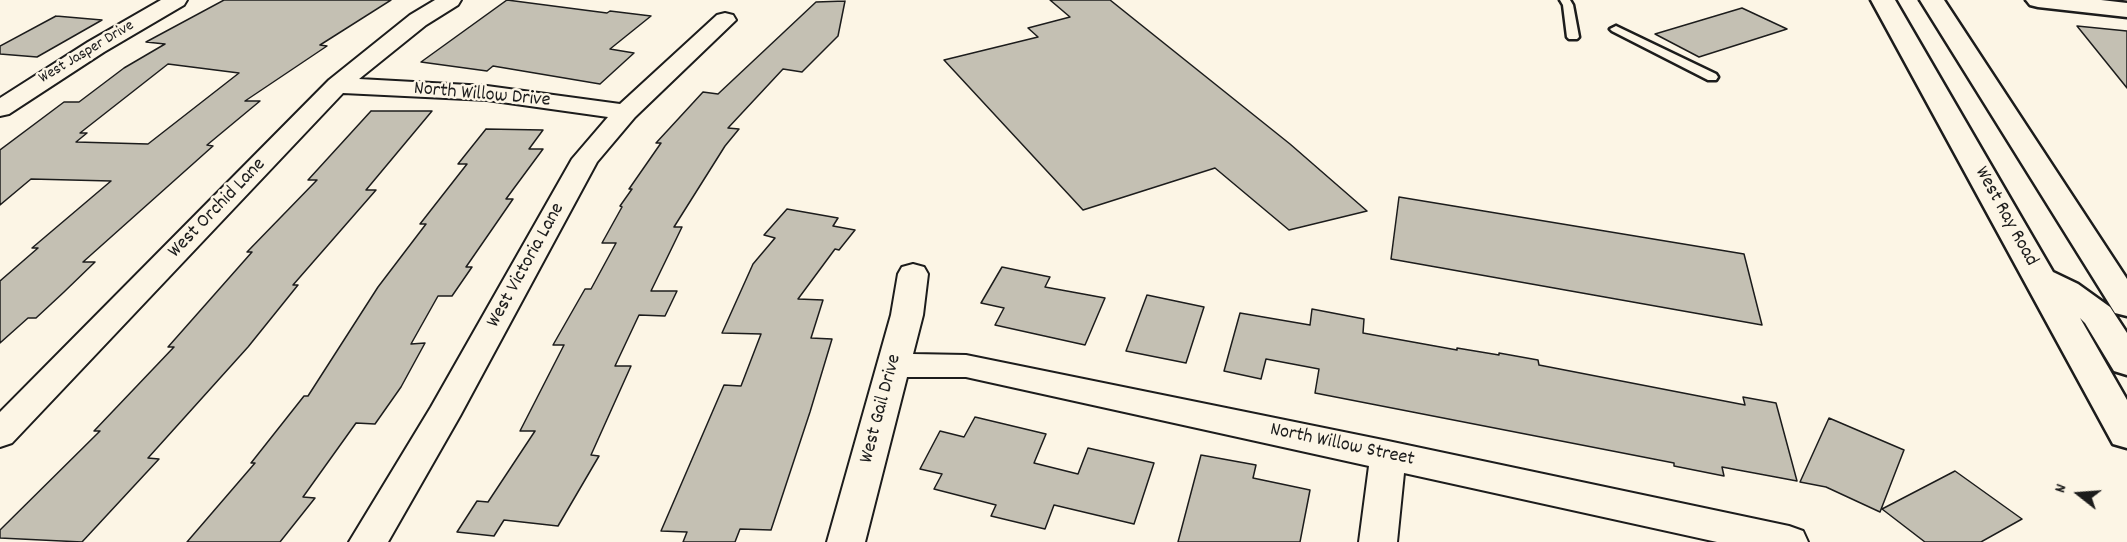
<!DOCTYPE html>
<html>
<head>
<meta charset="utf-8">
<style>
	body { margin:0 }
	#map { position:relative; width:2127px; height:542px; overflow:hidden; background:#fcf5e5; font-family:Dekko,sans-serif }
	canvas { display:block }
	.north { position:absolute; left:2049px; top:464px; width:60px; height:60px; -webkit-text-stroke:4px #fcf5e5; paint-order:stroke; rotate:287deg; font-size:16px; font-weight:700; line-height:24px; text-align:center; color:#1c1c1c }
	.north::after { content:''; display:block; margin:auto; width:21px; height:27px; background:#1c1c1c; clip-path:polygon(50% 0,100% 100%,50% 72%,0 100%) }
</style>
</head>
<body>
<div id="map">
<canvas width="2127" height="542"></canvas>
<div class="north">N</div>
</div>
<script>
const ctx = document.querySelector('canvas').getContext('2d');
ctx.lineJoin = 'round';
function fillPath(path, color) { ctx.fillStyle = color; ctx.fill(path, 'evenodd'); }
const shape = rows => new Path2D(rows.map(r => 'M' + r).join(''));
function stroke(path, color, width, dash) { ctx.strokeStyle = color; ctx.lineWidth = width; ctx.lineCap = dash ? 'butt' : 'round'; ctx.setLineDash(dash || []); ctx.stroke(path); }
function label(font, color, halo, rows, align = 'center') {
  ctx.font = font + ' Dekko,sans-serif'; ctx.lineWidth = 5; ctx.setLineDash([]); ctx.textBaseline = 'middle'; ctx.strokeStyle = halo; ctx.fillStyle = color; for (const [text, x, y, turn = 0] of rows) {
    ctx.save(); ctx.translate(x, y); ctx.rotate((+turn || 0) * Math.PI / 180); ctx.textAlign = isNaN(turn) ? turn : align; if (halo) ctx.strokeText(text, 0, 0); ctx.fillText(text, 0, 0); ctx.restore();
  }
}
const building = shape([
	[224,0,391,0,320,45,327,46,245,101,260,101,207,145,213,146,83,262,95,262,64,292,36,318,28,318,0,343,0,281,38,248,32,248,111,181,31,179,0,205,0,150,64,102,79,102,124,68,165,44,146,42,224,0],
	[168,64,239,73,148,144,76,142,87,133,80,133,168,64],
	[507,0,607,13,610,11,651,16,610,49,634,53,600,84,493,66,487,71,421,62,507,0],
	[1050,0,1110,0,1290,144,1367,211,1289,230,1215,168,1083,210,944,60,1038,37,1028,28,1070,17,1050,0],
	[845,1,838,36,802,72,783,69,728,128,739,129,725,146,674,227,682,227,651,291,677,291,665,316,639,315,615,366,631,366,591,455,599,456,558,526,504,520,494,536,457,532,477,501,488,502,535,431,520,431,564,345,553,345,585,289,591,289,616,243,602,243,622,207,620,206,632,189,629,189,661,143,656,143,703,92,718,94,816,2,845,1],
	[1742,8,1787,29,1699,57,1655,34,1742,8],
	[56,16,102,20,37,57,0,54,0,46,56,16],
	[2077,26,2127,31,2127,88,2077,26],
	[371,111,432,111,366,190,376,190,293,285,298,285,248,347,148,458,159,459,82,542,0,538,0,530,100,431,94,431,174,347,168,347,252,252,247,252,317,180,308,180,371,111],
	[486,129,543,130,529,149,543,149,506,199,513,199,466,267,472,267,452,296,438,296,411,344,425,343,401,387,375,424,356,423,303,497,315,498,280,542,187,542,255,463,251,463,304,396,308,396,378,287,426,224,420,224,467,164,458,164,486,129],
	[1399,197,1744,254,1762,325,1391,259,1399,197],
	[787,209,838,218,833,226,855,230,839,250,835,249,798,299,823,300,811,338,832,339,810,412,771,530,740,529,735,542,683,542,687,532,661,531,724,385,741,386,761,334,722,333,753,264,775,238,764,235,787,209],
	[1002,267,1050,277,1045,287,1105,298,1085,345,995,325,1004,308,981,303,1002,267],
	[1147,295,1204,307,1186,363,1126,351,1147,295],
	[1312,309,1364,319,1363,333,1457,350,1457,348,1499,355,1499,353,1538,360,1539,365,1745,405,1743,397,1776,403,1797,481,1722,467,1724,476,1674,466,1674,463,1315,393,1319,369,1266,359,1261,379,1224,371,1240,313,1310,325,1312,309],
	[975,417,1046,434,1034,463,1078,474,1088,448,1154,463,1134,524,1054,505,1045,529,991,516,996,505,934,489,942,474,920,469,940,431,964,437,975,417],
	[1829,418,1904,450,1880,512,1826,487,1800,482,1829,418],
	[1201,455,1256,465,1253,478,1310,490,1300,542,1178,542,1201,455],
	[1955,471,2022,519,1981,542,1925,542,1882,509,1955,471]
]);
const lane = shape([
	[1560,0,1570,0,1573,5,1579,37,1577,39,1569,39,1567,37,1563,5,1560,0],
	[1616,26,1716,74,1718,77,1716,80,1708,80,1612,31,1610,29,1616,26]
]);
const street = shape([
	[161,0,187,0,184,5,104,52,9,114,0,116,0,98,88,42,161,0],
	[435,0,461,0,458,5,426,25,359,79,487,86,620,104,717,15,725,13,733,15,736,20,635,117,597,162,460,416,388,542,349,542,431,407,572,159,608,117,487,100,343,93,12,443,0,447,0,412,329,80,410,15,435,0],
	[913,264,924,267,928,274,923,315,913,354,966,355,1388,441,1789,526,1803,531,1808,542,1717,542,1404,473,1397,542,1359,542,1369,466,966,377,907,377,865,542,827,542,891,315,898,274,902,267,913,264]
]);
const secondary = shape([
	[2026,0,2101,0,2127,3,2127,17,2038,7,2030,5,2026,0]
]);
const primary = shape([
	[1871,0,1895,0,2053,272,2078,284,2110,307,2127,333,2127,375,2114,371,2085,323,2080,318,2127,400,2127,448,2113,444,1871,0],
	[1920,0,1944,0,2127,279,2127,316,2115,313,1920,0]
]);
const farStreetnames = [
	["West Jasper Drive",87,53,-31]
];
const streetNames = [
	["North Willow Drive",482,96,5],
	["West Orchid Lane",218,209,-46],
	["West Ray Road",2005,217,61],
	["West Victoria Lane",527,266,-61],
	["West Gail Drive",882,409,-75],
	["North Willow Street",1342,446,12]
];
fillPath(building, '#c4c0b3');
stroke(building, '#1c1c1c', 1.5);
stroke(lane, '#1c1c1c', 5);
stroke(street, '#1c1c1c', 4);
stroke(secondary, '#1c1c1c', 5);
stroke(primary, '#1c1c1c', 5);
fillPath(lane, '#fcf5e5');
fillPath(street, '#fcf5e5');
fillPath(secondary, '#fcf5e5');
fillPath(primary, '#fcf5e5');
label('16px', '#1c1c1c', '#fcf5e5', farStreetnames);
label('20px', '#1c1c1c', '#fcf5e5', streetNames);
</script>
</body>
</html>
